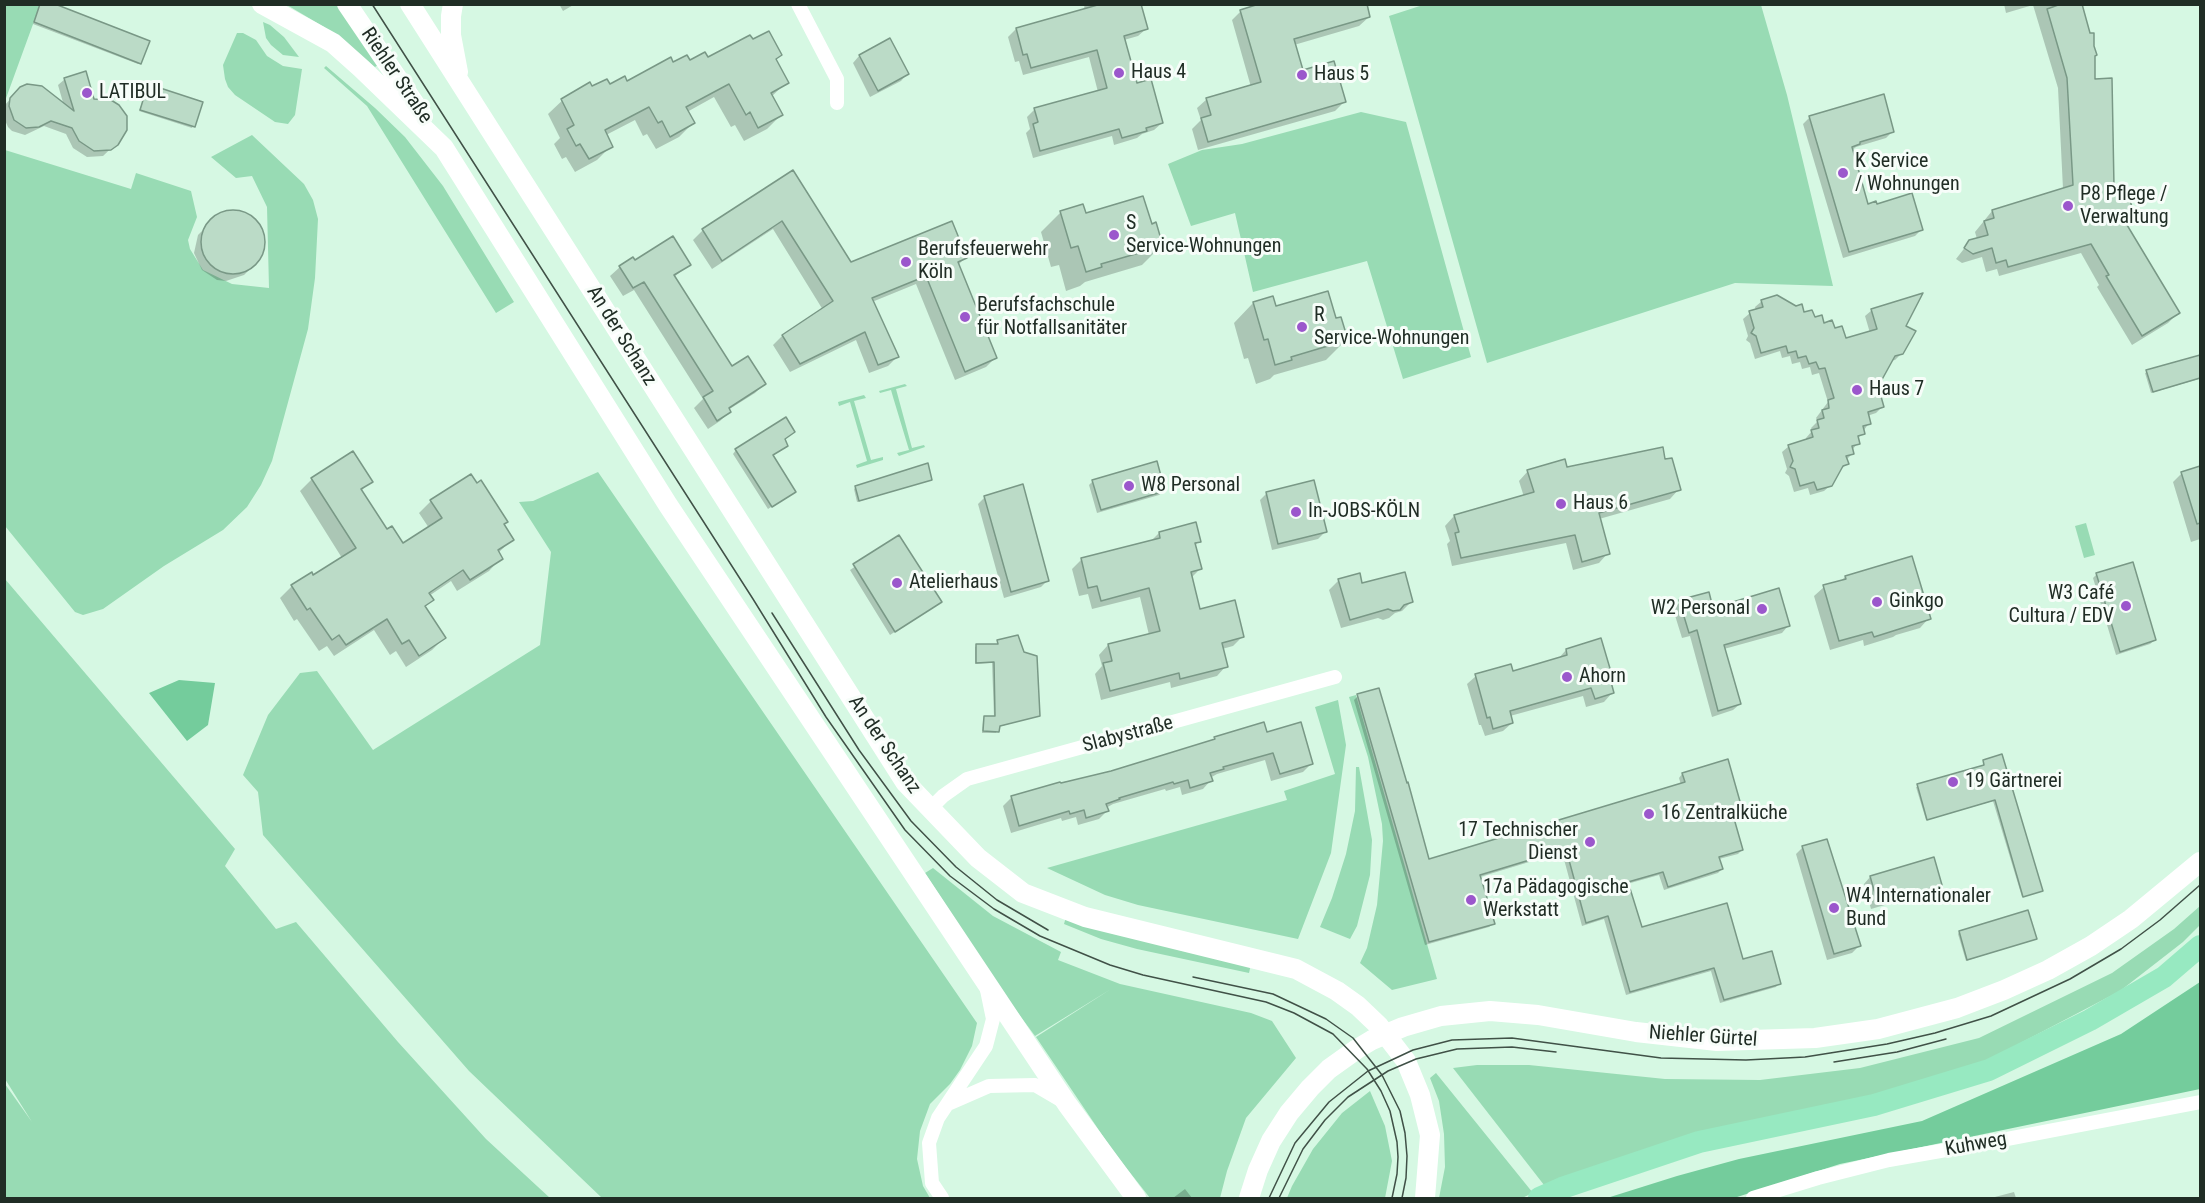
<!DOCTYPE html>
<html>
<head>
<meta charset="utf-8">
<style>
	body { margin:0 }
	#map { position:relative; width:2205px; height:1203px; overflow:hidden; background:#d6f8e3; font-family:"Roboto Condensed",sans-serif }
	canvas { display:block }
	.frame { position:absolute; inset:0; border:6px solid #202d25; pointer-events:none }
</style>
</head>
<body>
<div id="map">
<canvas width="2205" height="1203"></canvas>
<div class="frame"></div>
</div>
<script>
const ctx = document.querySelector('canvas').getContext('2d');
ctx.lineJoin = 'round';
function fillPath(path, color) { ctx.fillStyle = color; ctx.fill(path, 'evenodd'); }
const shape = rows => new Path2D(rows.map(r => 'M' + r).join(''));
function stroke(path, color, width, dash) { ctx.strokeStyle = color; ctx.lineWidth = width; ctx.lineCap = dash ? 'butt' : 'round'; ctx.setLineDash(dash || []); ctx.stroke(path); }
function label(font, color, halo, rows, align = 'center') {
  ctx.font = font + ' "Roboto Condensed",sans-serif'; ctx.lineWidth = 6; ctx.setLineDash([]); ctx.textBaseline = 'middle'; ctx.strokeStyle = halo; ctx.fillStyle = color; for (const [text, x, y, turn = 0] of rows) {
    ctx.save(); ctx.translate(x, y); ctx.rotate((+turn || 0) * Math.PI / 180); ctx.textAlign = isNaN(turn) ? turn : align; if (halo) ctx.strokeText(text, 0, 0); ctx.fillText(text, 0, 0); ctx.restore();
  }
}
const green = shape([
	[1426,4,1761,5,1787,95,1833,286,1735,283,1487,363,1389,16],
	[5,5,40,5,5,101],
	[287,5,339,5,378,65,375,67,324,27],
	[263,22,270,25,284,37,299,57,283,55,271,45,266,38],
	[237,33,243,33,256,40,267,56,283,66,302,69,295,115,288,124,275,122,235,95,228,87,225,79,223,65],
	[326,66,375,108,405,137,443,186,514,302,496,313,367,106,324,68],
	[1361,112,1406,122,1471,357,1403,379,1367,261,1253,292,1235,213,1191,226,1168,164,1202,150,1242,144],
	[252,135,304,184,313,200,318,219,315,278,308,329,272,461,261,485,247,507,223,530,164,566,103,609,83,615,75,612,5,526,5,150,131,189,136,173,191,191,197,217,188,240,190,249,203,270,232,284,269,288,267,207,252,176,236,178,211,157],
	[905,384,907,386,896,389,912,448,924,445,925,447,899,456,897,453,909,450,893,397,891,390,880,393,879,391],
	[864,395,866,398,854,401,871,460,883,457,883,460,857,468,856,465,867,461,850,402,839,406,838,402],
	[598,472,977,1023,972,1046,960,1070,950,1084,930,1104,920,1131,917,1159,923,1186,930,1198,602,1198,469,1071,263,835,258,792,243,775,268,715,300,673,317,671,373,750,540,645,551,552,519,502,533,501],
	[2086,523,2095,555,2084,558,2075,526],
	[5,579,235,849,225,866,276,929,296,922,398,1042,486,1139,550,1198,5,1198,5,1084,32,1122,5,1079],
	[1356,695,1437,979,1392,990,1360,963,1367,948,1377,905,1383,841,1382,824,1368,757,1349,697],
	[1338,700,1346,745,1331,853,1298,939,1138,905,1105,895,1047,868,1287,800,1284,791,1335,774,1315,707],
	[1356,767,1359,767,1372,840,1370,875,1357,926,1350,939,1320,927,1332,898,1346,854,1355,811],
	[933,868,993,916,1061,952,1058,960,1120,984,1251,1013,1272,1021,1296,1058,1246,1118,1227,1171,1220,1198,1150,1198,1113,1151,1036,1037,1111,989,1035,1036,1004,994,925,873],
	[2200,906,2200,925,2183,942,2120,991,1990,1059,1871,1099,1544,1185,1453,1068,1477,1065,1529,1065,1665,1079,1760,1080,1860,1068,1979,1038,2112,973,2174,929],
	[1066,917,1251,964,1249,973,1137,949,1101,939,1064,924],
	[1436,1073,1533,1193,1522,1198,1439,1198,1445,1167,1444,1134,1439,1101,1430,1078],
	[1370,1091,1385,1126,1392,1161,1385,1198,1287,1198,1292,1186,1313,1149,1342,1113]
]);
const forest = shape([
	[179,680,215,683,208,725,187,741,149,693],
	[2200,982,2200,1089,1840,1164,1734,1198,1607,1198,1677,1176,1739,1159,1922,1121,2121,1034]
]);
const shadow = shape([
	[40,4,140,63,138,64,33,24],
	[559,4,575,4,563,11],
	[1086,4,1140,4,1146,29,1138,36,1124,40,1136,85,1162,123,1154,130,1142,134,1137,138,1114,145,1112,136,1033,158,1026,133,1030,129,1027,117,1035,109,1098,92,1089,57,1023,75,1019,61,1015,62,1008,37,1016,29,1085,10,1084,7],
	[2004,4,2061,4,2093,57,2094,80,2113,189,2133,216,2125,224,2178,313,2168,323,2132,345,2097,287,2099,285,2081,253,1999,276,1997,269,1986,272,1982,257,1962,263,1956,259,1970,241,1977,239,1975,232,1992,211,2063,189,2058,88,2033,5,2006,13],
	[1241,11,1369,17,1359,26,1294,45,1302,72,1344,102,1335,111,1198,150,1192,129,1201,120,1197,108,1207,99,1251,87,1232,20],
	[889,40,907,74,901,81,870,97,853,63,859,56],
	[752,41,780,55,775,60,787,82,771,97,781,115,767,129,744,141,735,125,731,127,714,97,687,112,693,123,679,137,656,149,647,134,643,136,635,120,606,135,611,146,597,160,575,172,566,157,562,159,554,144,560,138,548,114,567,96,592,88,626,83,673,64,707,59],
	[65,79,93,101,123,137,103,156,87,157,73,148,66,134,44,126,25,135,12,131,8,127,4,118,4,106,14,95,64,106,58,85],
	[148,86,193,126,192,128,139,111],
	[1810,117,1893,131,1886,138,1856,147,1851,151,1867,206,1876,205,1922,229,1915,236,1843,258,1803,124],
	[793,172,851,264,965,258,957,266,995,358,986,367,955,380,916,284,872,302,897,357,888,366,869,373,856,340,790,372,773,345,782,336,823,310,773,229,712,269,693,240,703,230],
	[227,211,246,214,253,219,263,234,262,252,251,268,244,275,226,281,217,280,202,270,194,253,198,235,219,214],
	[1061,212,1151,226,1162,245,1142,265,1085,282,1080,286,1066,291,1059,265,1051,267,1041,232],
	[634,262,689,265,674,277,731,368,764,384,755,393,728,410,729,412,720,421,708,429,694,408,703,399,634,290,623,296,610,276,620,267],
	[1762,301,1803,314,1834,330,1845,340,1870,333,1865,316,1872,310,1904,326,1902,353,1895,360,1890,361,1877,386,1883,406,1876,413,1867,416,1869,423,1857,440,1858,443,1852,450,1853,453,1846,460,1847,464,1839,471,1831,485,1824,491,1810,495,1808,488,1794,492,1789,476,1785,473,1787,469,1782,452,1789,446,1806,441,1806,438,1812,431,1811,428,1818,421,1816,418,1828,402,1819,373,1812,375,1810,367,1802,369,1800,362,1792,364,1790,356,1782,358,1780,351,1755,359,1750,343,1746,340,1748,336,1743,319,1750,313,1756,311,1755,307],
	[1253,303,1275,308,1346,340,1326,360,1274,375,1270,379,1256,384,1248,358,1244,359,1234,323],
	[2200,355,2200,383,2199,379,2151,393,2145,373,2147,372],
	[783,440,783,449,772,456,790,495,768,509,733,454,736,450],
	[353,453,371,481,361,491,387,531,402,545,429,528,419,513,431,501,502,525,512,540,498,553,501,558,489,571,457,591,451,581,429,596,432,600,424,608,444,638,432,650,406,667,396,651,390,655,374,630,334,656,327,646,319,651,297,619,294,621,280,598,292,586,313,577,342,558,300,491,312,479],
	[1664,461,1679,489,1670,499,1599,519,1608,553,1599,563,1573,570,1566,543,1452,566,1447,544,1450,541,1445,526,1454,516,1524,497,1519,481,1528,471],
	[2200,468,2200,539,2191,542,2173,482,2182,473],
	[930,480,857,502,854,489,856,487],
	[1093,481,1164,491,1159,495,1097,513,1089,485],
	[1266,494,1325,532,1318,539,1272,550,1260,500],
	[985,497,1048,580,1041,587,1004,598,978,504],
	[1159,533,1199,541,1195,546,1200,569,1191,578,1199,611,1242,637,1233,646,1222,649,1226,666,1217,676,1171,688,1170,682,1101,700,1095,674,1102,666,1099,655,1108,645,1149,635,1140,597,1092,609,1088,594,1079,596,1072,569,1081,560,1151,541],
	[899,537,940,602,890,635,850,570],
	[2097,574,2155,640,2150,644,2116,655,2093,578],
	[1359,575,1361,585,1411,602,1402,611,1395,613,1389,618,1383,620,1378,618,1341,628,1329,590,1338,581],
	[1845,577,1929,618,1920,628,1896,635,1893,637,1864,646,1863,640,1830,650,1814,596,1824,587,1840,582],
	[1680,602,1788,626,1782,633,1724,649,1740,704,1733,710,1712,717,1690,636,1682,638,1673,609],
	[998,641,1039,716,998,727,996,733,982,733,983,719,994,717,992,663,975,664,975,647,977,646,997,645],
	[1566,650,1610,683,1612,693,1604,702,1586,707,1583,696,1510,716,1512,723,1503,731,1485,736,1481,725,1479,725,1467,684,1476,676,1512,672,1558,659],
	[1358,696,1428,861,1681,785,1679,778,1682,774,1732,815,1742,850,1738,854,1719,859,1722,869,1718,873,1664,890,1659,875,1627,884,1641,929,1742,961,1779,983,1776,987,1720,1003,1711,971,1626,995,1604,919,1582,926,1562,852,1480,877,1493,924,1489,927,1425,945,1354,700],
	[1266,734,1311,764,1303,772,1271,781,1265,760,1217,774,1210,778,1211,780,1203,789,1182,795,1180,787,1166,791,1165,789,1113,804,1106,808,1107,811,1099,819,1078,825,1076,817,1062,821,1061,818,1011,833,1003,806,1011,798,1059,783,1112,772,1211,742,1215,738],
	[1984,761,2041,891,2039,892,2022,897,1993,801,1926,820,1916,787,1983,767],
	[1802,848,1859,946,1852,953,1827,960,1796,854],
	[1870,877,1940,884,1933,891,1871,909,1864,884],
	[1959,932,2035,938,1966,961,1958,934],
	[1185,1189,1192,1198,1173,1198],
	[2014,1192,2016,1198,1991,1198]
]);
const building = shape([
	[40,4,55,4,150,41,141,64,34,22,40,4],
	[1101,4,1141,4,1148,29,1124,36,1137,83,1151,79,1163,123,1146,128,1147,131,1122,138,1119,129,1040,151,1033,124,1038,122,1034,108,1107,88,1097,50,1031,68,1027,54,1023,55,1016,28,1101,4],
	[1259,4,1367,4,1370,17,1294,39,1303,70,1334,61,1346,102,1208,142,1201,118,1211,115,1206,98,1261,82,1240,10,1259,4],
	[2061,4,2082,4,2090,33,2094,33,2094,46,2097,55,2095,56,2095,79,2112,78,2114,187,2125,184,2135,217,2124,220,2180,313,2142,336,2106,276,2109,275,2091,244,2008,267,2006,260,1996,263,1992,248,1973,254,1964,248,1969,240,1988,235,1984,221,1994,218,1992,210,2073,185,2067,78,2047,9,2061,4],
	[769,31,782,55,776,59,789,83,771,93,783,115,758,128,750,112,746,115,729,84,686,107,695,123,670,137,662,121,658,123,649,107,605,130,613,147,589,159,580,144,576,146,567,129,574,125,561,99,590,82,592,86,607,79,610,84,625,76,627,81,671,57,673,62,687,55,690,60,705,52,708,57,750,35,753,39,769,31],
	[890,38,909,74,878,91,859,55,890,38],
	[86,71,94,99,111,100,119,105,127,116,127,130,118,145,111,150,94,151,79,141,72,128,51,121,39,127,26,128,14,120,9,106,10,98,20,87,27,84,42,86,74,111,64,78,86,71],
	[148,84,203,102,195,127,140,110,148,84],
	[1884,94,1894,132,1860,142,1860,144,1852,147,1868,204,1876,201,1877,204,1912,193,1923,230,1849,252,1809,116,1884,94],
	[793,170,851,262,952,221,967,258,958,262,997,358,965,372,926,276,872,298,899,357,878,365,865,332,800,364,782,335,833,301,782,221,722,261,702,229,793,170],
	[1143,196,1152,224,1156,222,1163,246,1101,264,1102,267,1086,272,1078,246,1071,248,1060,211,1083,204,1086,213,1143,196],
	'201 242a32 32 0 1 1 64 0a32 32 0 1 1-64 0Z',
	[673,236,691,265,674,275,732,366,748,356,766,384,729,408,731,412,717,421,703,397,713,391,644,282,633,288,619,266,633,257,635,260,673,236],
	[1328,291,1336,318,1341,317,1348,340,1291,357,1292,360,1275,365,1268,339,1264,340,1253,302,1273,296,1276,306,1328,291],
	[1923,293,1906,326,1916,331,1903,354,1895,356,1879,385,1883,388,1880,393,1884,407,1868,412,1871,424,1863,426,1865,434,1858,436,1860,444,1852,446,1854,454,1846,456,1849,464,1843,466,1832,486,1817,490,1814,482,1800,486,1795,469,1790,467,1793,461,1788,445,1813,437,1811,430,1819,428,1817,420,1824,418,1822,410,1829,408,1828,400,1834,398,1825,368,1819,369,1816,362,1809,364,1806,356,1798,358,1796,351,1788,353,1786,346,1761,353,1756,336,1751,333,1754,328,1749,311,1763,307,1761,300,1777,295,1796,306,1802,304,1804,312,1812,310,1815,317,1822,315,1824,323,1832,320,1835,328,1842,326,1846,338,1877,329,1871,309,1923,293],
	[2200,355,2200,378,2153,392,2146,370,2200,355],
	[786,417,795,432,785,439,788,446,773,455,796,492,772,507,735,449,786,417],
	[1663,447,1665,459,1672,458,1681,490,1599,513,1610,554,1582,562,1575,535,1461,558,1455,533,1459,532,1454,515,1534,492,1527,470,1565,459,1567,467,1663,447],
	[353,451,373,482,361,489,387,529,392,526,403,543,442,518,430,500,471,474,477,483,481,480,508,522,504,524,514,540,498,550,503,559,470,580,463,570,429,593,434,600,425,606,446,638,419,656,409,640,402,644,387,619,346,645,339,635,332,640,310,608,307,610,291,585,312,572,313,575,356,548,311,478,353,451],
	[1157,461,1165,491,1101,510,1092,480,1157,461],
	[928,463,932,480,859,501,855,486,928,463],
	[2200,466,2200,523,2197,524,2181,472,2200,466],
	[1314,480,1327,532,1278,544,1266,492,1314,480],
	[1023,484,1049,581,1011,592,984,496,1023,484],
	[1196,522,1201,542,1195,543,1202,569,1191,572,1200,609,1235,600,1244,637,1222,643,1228,667,1180,679,1179,673,1110,691,1103,663,1112,661,1108,644,1160,631,1149,588,1101,601,1097,586,1088,588,1081,558,1160,538,1159,532,1196,522],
	[899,535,942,602,895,632,853,564,899,535],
	[1912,556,1931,619,1874,637,1872,632,1839,641,1823,585,1846,579,1845,576,1912,556],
	[2133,562,2156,640,2120,652,2096,573,2133,562],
	[1405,572,1413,602,1404,605,1400,610,1393,611,1388,609,1350,620,1338,579,1360,573,1362,583,1405,572],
	[1779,588,1790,626,1724,645,1741,704,1718,711,1697,630,1689,633,1679,600,1709,592,1713,608,1779,588],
	[1018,635,1024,652,1037,656,1040,716,1000,726,999,732,983,731,984,716,995,716,994,662,976,663,976,644,998,644,997,640,1018,635],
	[1601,638,1614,682,1611,682,1614,693,1595,699,1591,688,1510,711,1513,723,1493,729,1490,717,1487,718,1475,674,1511,664,1513,671,1567,655,1566,649,1601,638],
	[1379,688,1407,783,1408,782,1429,859,1685,782,1682,773,1728,759,1741,805,1733,815,1743,850,1719,857,1723,869,1668,887,1663,872,1628,882,1642,927,1727,903,1743,959,1772,951,1781,984,1724,1000,1714,968,1630,992,1608,916,1586,923,1566,849,1480,875,1495,924,1429,942,1357,694,1379,688],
	[1264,722,1267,732,1301,722,1313,764,1280,774,1273,753,1223,767,1224,769,1210,773,1213,781,1190,788,1188,780,1174,784,1173,782,1119,798,1120,799,1106,804,1109,811,1086,818,1084,810,1070,814,1069,811,1019,826,1011,796,1060,782,1061,783,1111,771,1215,739,1214,737,1264,722],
	[2002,754,2043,891,2023,897,1995,800,1927,820,1917,784,1984,765,1983,760,2002,754],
	[1827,839,1861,946,1834,954,1802,846,1827,839],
	[1934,857,1942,885,1878,904,1870,876,1934,857],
	[2028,910,2037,939,1967,960,1959,931,2028,910]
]);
const minor = shape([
	[798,4,837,79,837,103],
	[930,809,943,796,967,779,1335,677],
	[950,1103,989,1086,1035,1085,1064,1102],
	[942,1198,932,1183,929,1143,938,1118,986,1046,993,1019,987,990],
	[1753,1198,1818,1178,1889,1160,1986,1143,2200,1102]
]);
const secondary = shape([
	[262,4,333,43,361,68,444,148,668,505,1067,1104,1136,1198],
	[347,4,423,116],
	[410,4,905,782,978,858,1023,893,1085,917,1296,969,1337,991,1358,1006,1379,1026,1406,1061,1420,1095,1430,1135,1425,1198],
	[453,4,451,16,451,35,458,72],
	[1249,1198,1258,1170,1271,1141,1289,1113,1310,1088,1329,1069,1357,1049,1372,1040,1403,1027,1441,1016,1490,1011,1538,1015,1636,1032,1717,1041,1815,1038,1878,1029,1957,1008,2004,990,2048,970,2091,946,2131,919,2200,862]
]);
const primary = shape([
	[1539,1198,1562,1188,1699,1142,1874,1105,1989,1070,2090,1020,2164,977,2200,946]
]);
const tram = shape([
	[372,4,753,599,826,717,905,830,950,876,994,909,1040,936,1110,965,1143,975,1266,1002,1294,1013,1333,1034,1367,1069,1381,1091,1390,1111,1397,1142,1398,1157,1397,1174,1392,1198],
	[772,613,859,750,911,821,956,867,997,900,1048,930],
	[1193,977,1273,994,1326,1019,1353,1038,1382,1075,1400,1111,1405,1133,1407,1156,1406,1178,1402,1198],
	[1834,1062,1897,1052,1946,1039],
	[1269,1198,1295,1143,1329,1102,1368,1071,1413,1050,1452,1040,1512,1038,1661,1058,1746,1060,1805,1057,1887,1044,1935,1033,1991,1016,2070,979,2121,949,2160,920,2200,885],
	[1279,1198,1303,1149,1325,1120,1348,1097,1388,1071,1416,1059,1457,1049,1512,1047,1556,1052]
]);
const markers = [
	[1119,73,6,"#9b57cc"],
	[1302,75,6,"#9b57cc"],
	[87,93,6,"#9b57cc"],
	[1843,173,6,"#9b57cc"],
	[2068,206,6,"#9b57cc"],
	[1114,235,6,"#9b57cc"],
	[906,262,6,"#9b57cc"],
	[965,317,6,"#9b57cc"],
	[1302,327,6,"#9b57cc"],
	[1857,390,6,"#9b57cc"],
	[1129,486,6,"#9b57cc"],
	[1561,504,6,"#9b57cc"],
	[1296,512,6,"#9b57cc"],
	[897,583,6,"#9b57cc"],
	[1877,602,6,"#9b57cc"],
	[2126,606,6,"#9b57cc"],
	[1762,609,6,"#9b57cc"],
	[1567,677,6,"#9b57cc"],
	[1953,782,6,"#9b57cc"],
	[1649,814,6,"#9b57cc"],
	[1590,842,6,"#9b57cc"],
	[1471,900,6,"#9b57cc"],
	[1834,908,6,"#9b57cc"]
];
const poiNames = [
	["Haus 4",1131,73],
	["Haus 5",1314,75],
	["LATIBUL",99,93],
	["K Service",1855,162],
	["/ Wohnungen",1855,185],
	["P8 Pflege /",2080,195],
	["Verwaltung",2080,218],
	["S",1126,224],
	["Service-Wohnungen",1126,247],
	["Berufsfeuerwehr",918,250],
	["Köln",918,273],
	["Berufsfachschule",977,306],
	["für Notfallsanitäter",977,329],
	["R",1314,316],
	["Service-Wohnungen",1314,339],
	["Haus 7",1869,390],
	["W8 Personal",1141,486],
	["Haus 6",1573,504],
	["In-JOBS-KÖLN",1308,512],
	["Atelierhaus",909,583],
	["W3 Café",2114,594,"right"],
	["Cultura / EDV",2114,617,"right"],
	["Ginkgo",1889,602],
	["W2 Personal",1750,609,"right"],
	["Ahorn",1579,677],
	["19 Gärtnerei",1965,782],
	["16 Zentralküche",1661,814],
	["17 Technischer",1578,831,"right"],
	["Dienst",1578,854,"right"],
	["17a Pädagogische",1483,888],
	["Werkstatt",1483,911],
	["W4 Internationaler",1846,897],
	["Bund",1846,920]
];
const streetNames = [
	["Riehler Straße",396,76,56],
	["An der Schanz",621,336,58],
	["Slabystraße",1128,735,-15],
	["An der Schanz",884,745,56],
	["Niehler Gürtel",1703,1037,4],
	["Kuhweg",1976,1145,-10]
];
fillPath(green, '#98dbb4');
fillPath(forest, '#74cc9c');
fillPath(shadow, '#0003');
fillPath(building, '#bbdbc7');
stroke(building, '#799886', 1.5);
stroke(minor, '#fff', 14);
stroke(secondary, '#fff', 20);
stroke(primary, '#97e9c1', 22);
stroke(tram, '#405147', 1.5);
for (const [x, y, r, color] of markers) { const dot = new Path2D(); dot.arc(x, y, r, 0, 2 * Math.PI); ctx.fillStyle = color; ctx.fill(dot); stroke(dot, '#f7fdf9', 2); }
label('20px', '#202d25', '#f7fdf9', poiNames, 'left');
label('20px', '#202d25', '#f7fdf9', streetNames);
</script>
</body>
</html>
